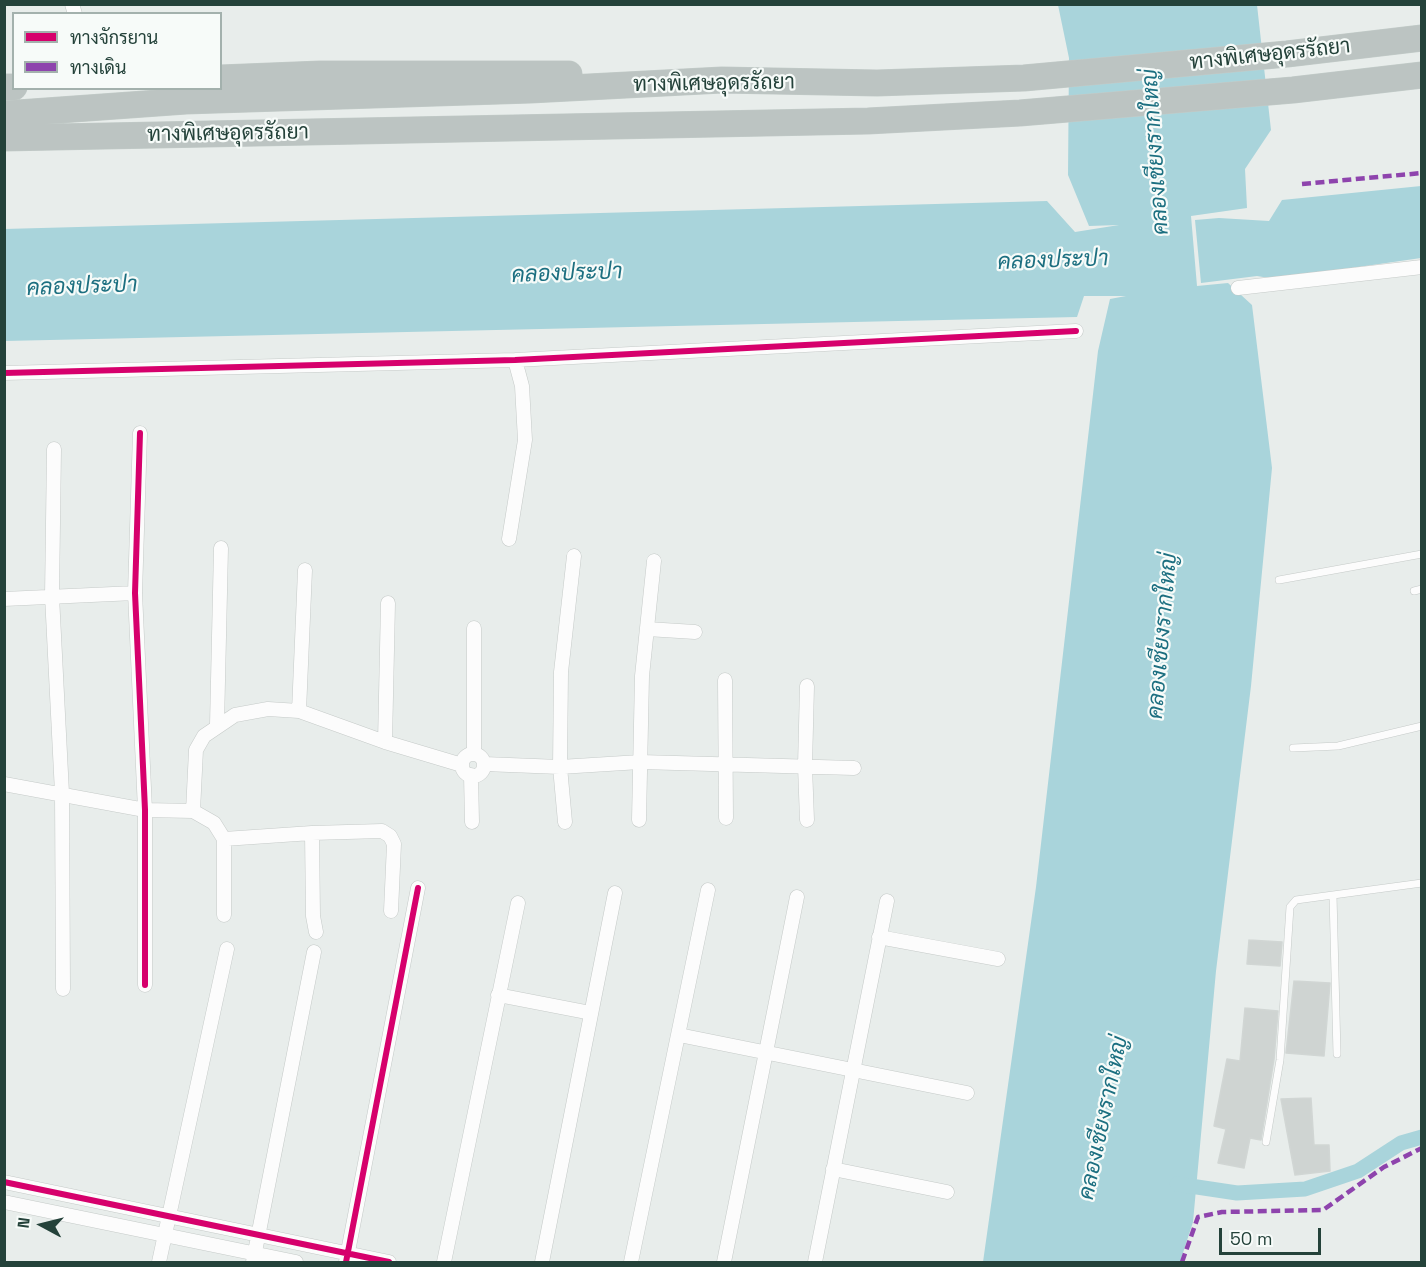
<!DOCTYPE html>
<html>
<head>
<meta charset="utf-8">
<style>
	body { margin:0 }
	#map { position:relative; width:1426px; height:1267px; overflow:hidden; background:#e8edeb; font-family:"Space Grotesk",Sarabun,sans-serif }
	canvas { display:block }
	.frame { position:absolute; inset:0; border:6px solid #24423a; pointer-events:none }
	.legend { position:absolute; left:12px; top:12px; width:210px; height:78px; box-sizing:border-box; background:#f7fbf9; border:2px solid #a3b1ad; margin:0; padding:8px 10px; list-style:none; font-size:18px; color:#24423a }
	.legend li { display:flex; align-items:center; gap:12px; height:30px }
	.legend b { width:30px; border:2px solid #a3b1ad }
	.north { position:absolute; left:12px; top:1195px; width:60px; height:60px; -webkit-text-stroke:4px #f7fbf9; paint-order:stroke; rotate:277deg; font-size:16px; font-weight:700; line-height:24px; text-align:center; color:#24423a }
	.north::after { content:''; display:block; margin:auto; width:21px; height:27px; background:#24423a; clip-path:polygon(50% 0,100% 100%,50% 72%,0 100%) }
	.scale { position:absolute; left:1219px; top:1228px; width:102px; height:27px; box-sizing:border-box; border:3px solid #24423a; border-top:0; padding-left:8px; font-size:18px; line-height:21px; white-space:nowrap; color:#24423a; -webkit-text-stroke:4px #f7fbf9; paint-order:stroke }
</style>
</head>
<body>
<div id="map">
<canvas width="1426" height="1267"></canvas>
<div class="frame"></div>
<ul class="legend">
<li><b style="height:8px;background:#d6006c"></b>ทางจักรยาน</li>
<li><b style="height:8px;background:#8e44ad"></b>ทางเดิน</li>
</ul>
<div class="north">N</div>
<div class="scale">50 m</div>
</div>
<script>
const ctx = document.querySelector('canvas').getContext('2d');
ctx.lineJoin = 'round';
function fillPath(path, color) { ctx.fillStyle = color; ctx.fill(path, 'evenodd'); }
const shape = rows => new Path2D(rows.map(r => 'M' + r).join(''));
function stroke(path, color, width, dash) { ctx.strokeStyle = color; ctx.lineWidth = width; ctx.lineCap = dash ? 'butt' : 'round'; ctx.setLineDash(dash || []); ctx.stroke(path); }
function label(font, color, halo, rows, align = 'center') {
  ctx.font = font + ' "Space Grotesk",Sarabun,sans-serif'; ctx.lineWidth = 4.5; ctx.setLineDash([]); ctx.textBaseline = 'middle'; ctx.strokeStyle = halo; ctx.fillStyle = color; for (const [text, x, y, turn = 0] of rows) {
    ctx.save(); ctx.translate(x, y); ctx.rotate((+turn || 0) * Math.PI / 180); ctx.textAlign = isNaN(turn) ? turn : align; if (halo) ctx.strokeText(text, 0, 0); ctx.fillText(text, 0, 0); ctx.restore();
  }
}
const water = shape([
	[1058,5,1257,5,1271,130,1245,169,1247,208,1191,216,1197,286,1228,283,1252,305,1272,468,1251,686,1216,971,1193,1222,1180,1262,983,1262,1036,887,1098,351,1110,299,1126,296,1084,296,1077,317,5,341,4,229,1047,201,1075,232,1119,225,1089,226,1068,175,1069,58],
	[1421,186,1421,258,1275,279,1257,276,1201,283,1195,220,1219,218,1269,221,1282,200]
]);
const canal = shape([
	[1177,1184,1237,1193,1305,1189,1358,1171,1401,1143,1422,1137]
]);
const building = shape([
	[1249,940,1282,942,1280,966,1247,964,1249,940],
	[1294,981,1330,983,1324,1056,1286,1053,1294,981],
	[1245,1008,1278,1011,1274,1059,1261,1140,1250,1138,1244,1168,1218,1163,1226,1129,1214,1126,1227,1059,1240,1061,1245,1008],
	[1311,1098,1314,1145,1329,1145,1330,1171,1295,1175,1281,1099,1311,1098]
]);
const lane = shape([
	[1279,580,1422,554],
	[1414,591,1422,589],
	[1293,748,1338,746,1422,726],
	[1333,895,1337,1054],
	[1266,1142,1280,1060,1290,907,1296,900,1422,883]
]);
const street = shape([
	[72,4,75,14],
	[1238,288,1422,267],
	[4,373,515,360,1076,331],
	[140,433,135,593,145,810,145,985],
	[54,449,52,596,62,793,63,989],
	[509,539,525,440,522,386,515,360],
	[4,599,135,593],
	[474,628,474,754],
	[647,629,695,632],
	[725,680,726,818],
	[807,686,805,766,807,820],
	[299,711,305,570],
	[217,725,221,548],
	[385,742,388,603],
	'462 765a11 11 0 1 1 22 0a11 11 0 1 1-22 0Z',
	[484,764,560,767,640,762,854,768],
	[471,775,472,822],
	[4,784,145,810,193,811,196,750,204,736,235,715,268,709,299,711,385,742,462,765],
	[193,811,214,823,224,839,224,915],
	[639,820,642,676,654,561],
	[565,822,560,767,561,672,574,556],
	[224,839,312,833],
	[316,932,313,916,312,833,382,831,390,836,394,844,391,911],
	[879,937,998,959],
	[498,995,591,1013],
	[679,1035,967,1093],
	[833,1169,947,1192],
	[4,1182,389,1262],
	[4,1202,296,1262],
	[159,1262,227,949],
	[253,1262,314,952],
	[346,1262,418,888],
	[444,1262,518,903],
	[542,1262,615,893],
	[631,1262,708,890],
	[724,1262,797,897],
	[815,1262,887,901]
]);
const highway = shape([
	[220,78,320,74,569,74],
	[4,87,14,87],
	[4,114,186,101,531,90,722,80,877,83,1024,78,1287,54,1422,38],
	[4,138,868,121,1020,113,1293,90,1422,75]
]);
const quiet = shape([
	[1302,184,1422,173],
	[1182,1262,1198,1217,1222,1212,1323,1210,1384,1167,1422,1148]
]);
const cycleway = shape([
	[4,373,515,360,1076,331],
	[140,433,135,593,145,810,145,985],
	[4,1182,389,1262],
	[346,1262,418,888]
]);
const streetNames = [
	["ทางพิเศษอุดรรัถยา",1270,55,-6],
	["ทางพิเศษอุดรรัถยา",714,84,-1],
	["ทางพิเศษอุดรรัถยา",228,134,-1]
];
const waterNames = [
	["คลองเชียงรากใหญ่",1156,152,-94],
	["คลองประปา",1053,261,-2],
	["คลองประปา",567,274,-2],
	["คลองประปา",82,287,-2],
	["คลองเชียงรากใหญ่",1163,636,-85],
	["คลองเชียงรากใหญ่",1104,1118,-78]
];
fillPath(water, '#a9d4db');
stroke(canal, '#a9d4db', 15);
fillPath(building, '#cfd4d2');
stroke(building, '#d1d6d4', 1.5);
stroke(lane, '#c5cac8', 8);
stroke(street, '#c5cac8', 15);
stroke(highway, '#c3ccc9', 27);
stroke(lane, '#fcfcfc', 7);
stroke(street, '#fcfcfc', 14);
stroke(highway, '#bcc4c2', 26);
stroke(quiet, '#8e44ad', 4.5, [9, 4.5]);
stroke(cycleway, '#d6006c', 6);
label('21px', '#24423a', '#f7fbf9', streetNames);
label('italic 22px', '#1c6f80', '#f7fbf9', waterNames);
</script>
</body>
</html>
